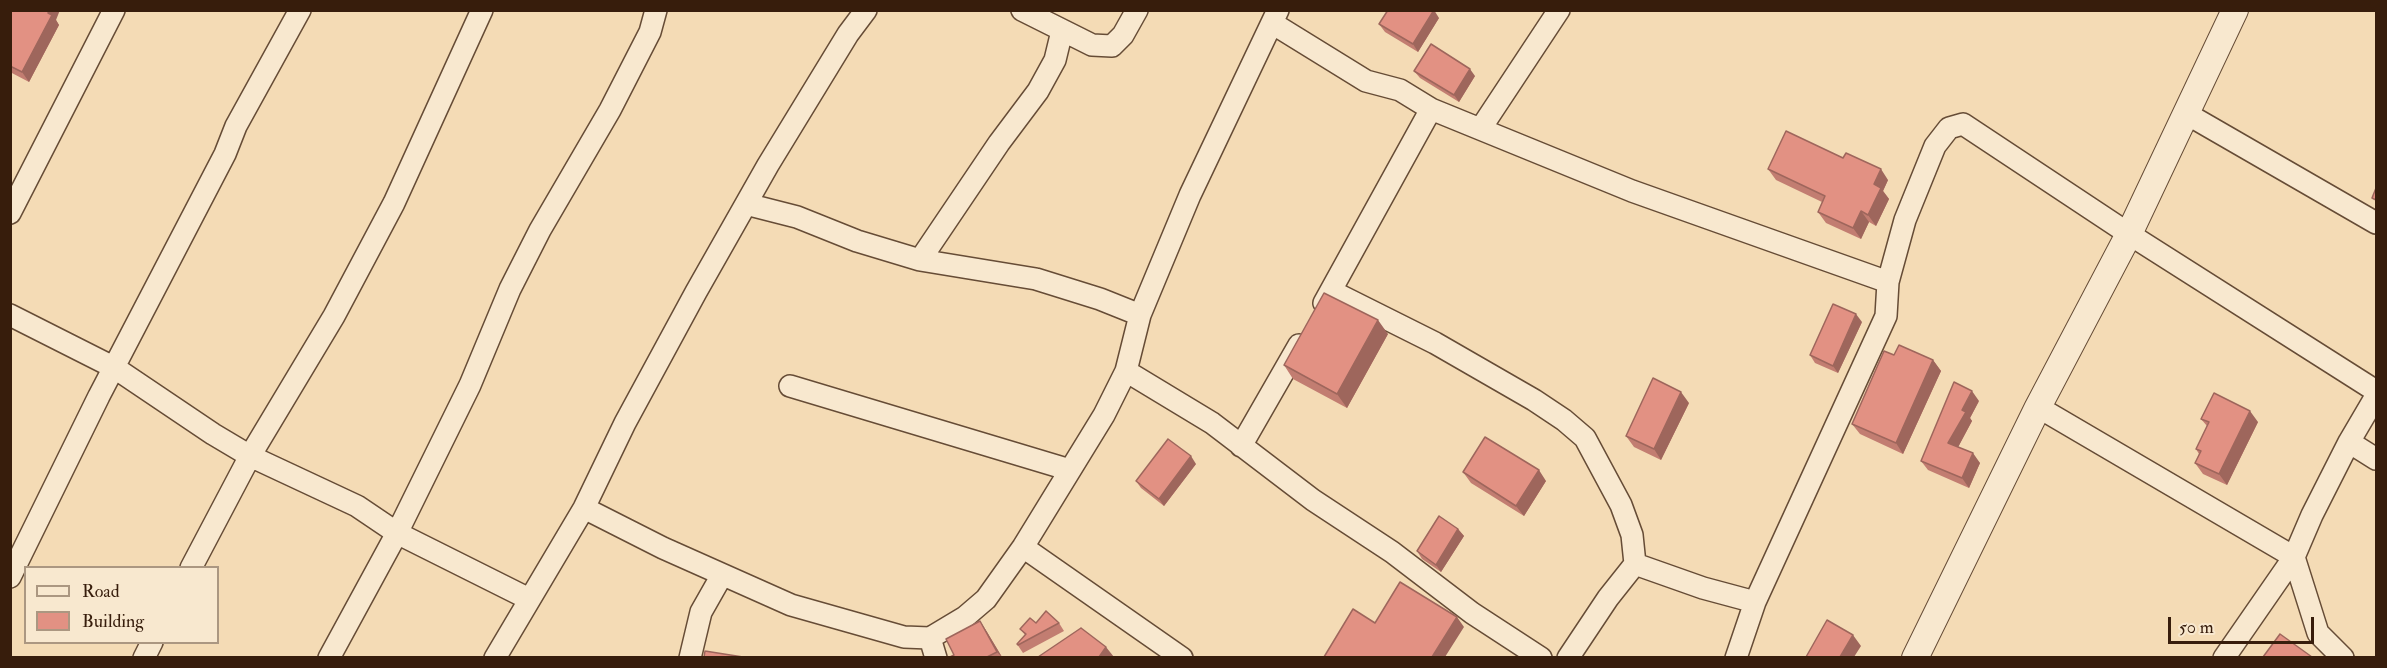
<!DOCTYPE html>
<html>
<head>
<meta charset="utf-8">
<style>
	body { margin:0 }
	#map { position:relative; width:2387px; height:668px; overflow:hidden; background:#f4dbb5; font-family:"IM FELL Double Pica",serif }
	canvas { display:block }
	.frame { position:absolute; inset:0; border:12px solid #371d0c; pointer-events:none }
	.legend { position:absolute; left:24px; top:566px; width:195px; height:78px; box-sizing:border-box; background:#f8e8cf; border:2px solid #ab9781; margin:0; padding:8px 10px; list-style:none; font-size:18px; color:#371d0c }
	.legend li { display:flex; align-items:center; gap:12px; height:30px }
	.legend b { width:30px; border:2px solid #ab9781 }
	.scale { position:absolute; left:2168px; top:617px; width:146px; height:27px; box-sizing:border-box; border:3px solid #371d0c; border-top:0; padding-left:8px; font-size:18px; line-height:21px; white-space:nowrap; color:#371d0c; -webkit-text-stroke:4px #f8e8cf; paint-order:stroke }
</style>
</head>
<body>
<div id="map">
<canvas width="2387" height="668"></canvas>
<div class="frame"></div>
<ul class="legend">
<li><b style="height:8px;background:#f8e8cf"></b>Road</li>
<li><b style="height:16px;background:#e29183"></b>Building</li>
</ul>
<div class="scale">50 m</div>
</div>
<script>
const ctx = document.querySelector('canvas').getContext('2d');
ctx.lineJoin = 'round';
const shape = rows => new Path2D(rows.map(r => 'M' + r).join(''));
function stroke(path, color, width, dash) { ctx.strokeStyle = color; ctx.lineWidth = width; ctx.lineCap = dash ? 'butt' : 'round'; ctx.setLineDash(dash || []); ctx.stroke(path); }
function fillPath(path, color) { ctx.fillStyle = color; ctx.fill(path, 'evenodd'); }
const minor = shape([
	[1022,10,1092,45,1112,46,1123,35,1137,10],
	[1272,23,1366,81,1400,90,1431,109,1632,191,1888,282],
	[2187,114,2376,223],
	[1481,128,1559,10],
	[746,204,797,217,857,241,920,260,1036,279,1100,299,1140,315],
	[10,213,114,10],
	[920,260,999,143,1038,91,1055,60,1062,31],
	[1331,291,1435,343,1534,400,1564,420,1585,438,1621,505,1632,535,1635,564],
	[1324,303,1431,109],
	[10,315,115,368,213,434,250,456,357,506,397,533,529,599],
	[1126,371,1212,423,1313,500,1392,552,1472,613,1541,658],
	[790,386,1070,470],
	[2038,407,2294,557,2318,633,2343,658],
	[2349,442,2376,459],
	[1241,446,1299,345],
	[584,508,663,548,791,605,904,637,930,638,965,617,986,599,1023,547,1104,415,1126,371,1140,315,1190,195,1278,10],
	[1023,547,1182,658],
	[191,568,250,456,334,316,394,203,482,10],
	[10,577,99,396,225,154,236,126,300,10],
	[930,638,936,658],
	[144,658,152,642],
	[329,658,397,533,470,385,510,289,540,230,610,110,650,32,656,10],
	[495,658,584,508,625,423,696,292,768,165,848,34,866,10],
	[690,658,701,612,722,575],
	[1568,658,1608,598,1635,564,1703,588,1755,602],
	[1736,658,1755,602,1886,316,1888,282,1905,220,1935,146,1949,128,1963,124,2129,234,2376,391],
	[2224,658,2294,557,2312,515,2349,442,2376,396]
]);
const tertiary = shape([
	[1915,658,2038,407,2129,234,2235,10]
]);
const wall = shape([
	[10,10,56,20,59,25,29,82,10,72],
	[1439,18,1418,52,1385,32,1379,24],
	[1414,71,1475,76,1459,102,1420,78],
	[1768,169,1888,180,1883,191,1889,199,1876,226,1869,222,1861,239,1826,223,1818,212,1822,202,1776,180],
	[1862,322,1838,373,1815,363,1810,355],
	[1388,334,1347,408,1293,379,1284,365],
	[1894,355,1933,360,1941,371,1903,454,1860,434,1852,424],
	[1979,401,1970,418,1972,421,1958,447,1980,463,1969,488,1928,470,1921,461],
	[1689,403,1661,460,1634,447,1626,436],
	[2201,419,2258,422,2227,485,2203,474,2195,463,2199,454,2196,449,2207,426],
	[1196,464,1164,506,1141,488,1136,481],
	[1463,472,1546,481,1524,516,1471,483],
	[1458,529,1464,536,1441,572,1422,559,1417,551],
	[980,621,987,632,1002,657,950,657,954,655],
	[1036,623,1059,623,1064,631,1023,653,1017,644,1025,635,1020,629]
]);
const shadedWall = shape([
	[49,10,60,10,56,20,59,25,29,82,22,72],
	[1434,10,1439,18,1418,52,1413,44],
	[1470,69,1475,76,1459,102,1454,95],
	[1881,169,1888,180,1883,191,1889,199,1876,226,1868,215,1874,184],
	[1861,211,1869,222,1861,239,1853,228],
	[1856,314,1862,322,1838,373,1833,366],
	[1378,320,1388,334,1347,408,1337,394],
	[1933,360,1941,371,1903,454,1896,443],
	[1972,391,1979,401,1970,418,1972,421,1955,453,1948,443,1962,410],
	[1681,392,1689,403,1661,460,1654,449],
	[2250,411,2258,422,2227,485,2219,474],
	[1973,453,1980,463,1969,488,1962,478],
	[1191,456,1196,464,1164,506,1159,499],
	[1539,470,1546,481,1524,516,1516,506],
	[1458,529,1464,536,1441,572,1436,565],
	[1457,617,1464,627,1445,657,1432,657],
	[980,621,987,632,1002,657,997,652],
	[1853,635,1861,646,1854,657,1840,657],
	[1106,647,1114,657,1099,657]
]);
const building = shape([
	[10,10,49,10,48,13,52,15,22,72,10,66,10,10],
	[1388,10,1434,10,1413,44,1379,24,1388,10],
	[1431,44,1470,69,1454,95,1414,71,1431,44],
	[1786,131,1843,158,1846,153,1881,169,1874,184,1881,188,1868,215,1861,211,1853,228,1818,212,1825,196,1768,169,1786,131],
	[2376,188,2376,200,2372,198,2376,188],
	[1324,293,1378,320,1337,394,1284,365,1324,293],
	[1833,304,1856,314,1833,366,1810,355,1833,304],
	[1899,345,1933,360,1896,443,1852,424,1884,351,1894,355,1899,345],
	[1653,378,1681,392,1654,449,1626,436,1653,378],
	[1954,382,1972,391,1962,410,1966,412,1948,443,1973,453,1962,478,1921,461,1954,382],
	[2214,393,2250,411,2219,474,2195,463,2201,451,2196,449,2209,422,2201,419,2214,393],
	[1485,437,1539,470,1516,506,1463,472,1485,437],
	[1168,439,1191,456,1159,499,1136,481,1168,439],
	[1439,516,1458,529,1436,565,1417,551,1439,516],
	[1400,582,1457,617,1432,657,1324,657,1353,609,1375,623,1400,582],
	[1046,611,1059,623,1018,645,1017,644,1026,634,1020,629,1030,618,1036,623,1046,611],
	[1827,620,1853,635,1840,657,1806,657,1827,620],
	[980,621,997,652,987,657,950,657,954,655,946,639,980,621],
	[1081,628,1106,647,1099,657,1038,657,1081,628],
	[2280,634,2312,657,2263,657,2280,634],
	[705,651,743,657,704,657,705,651]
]);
stroke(minor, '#664c36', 24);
stroke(tertiary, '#664c36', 28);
stroke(minor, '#f8e8cf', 21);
stroke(tertiary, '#f8e8cf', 26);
fillPath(wall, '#c27d71');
fillPath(shadedWall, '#9e665c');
fillPath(building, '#e29183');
stroke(building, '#9e665c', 1.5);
</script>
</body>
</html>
